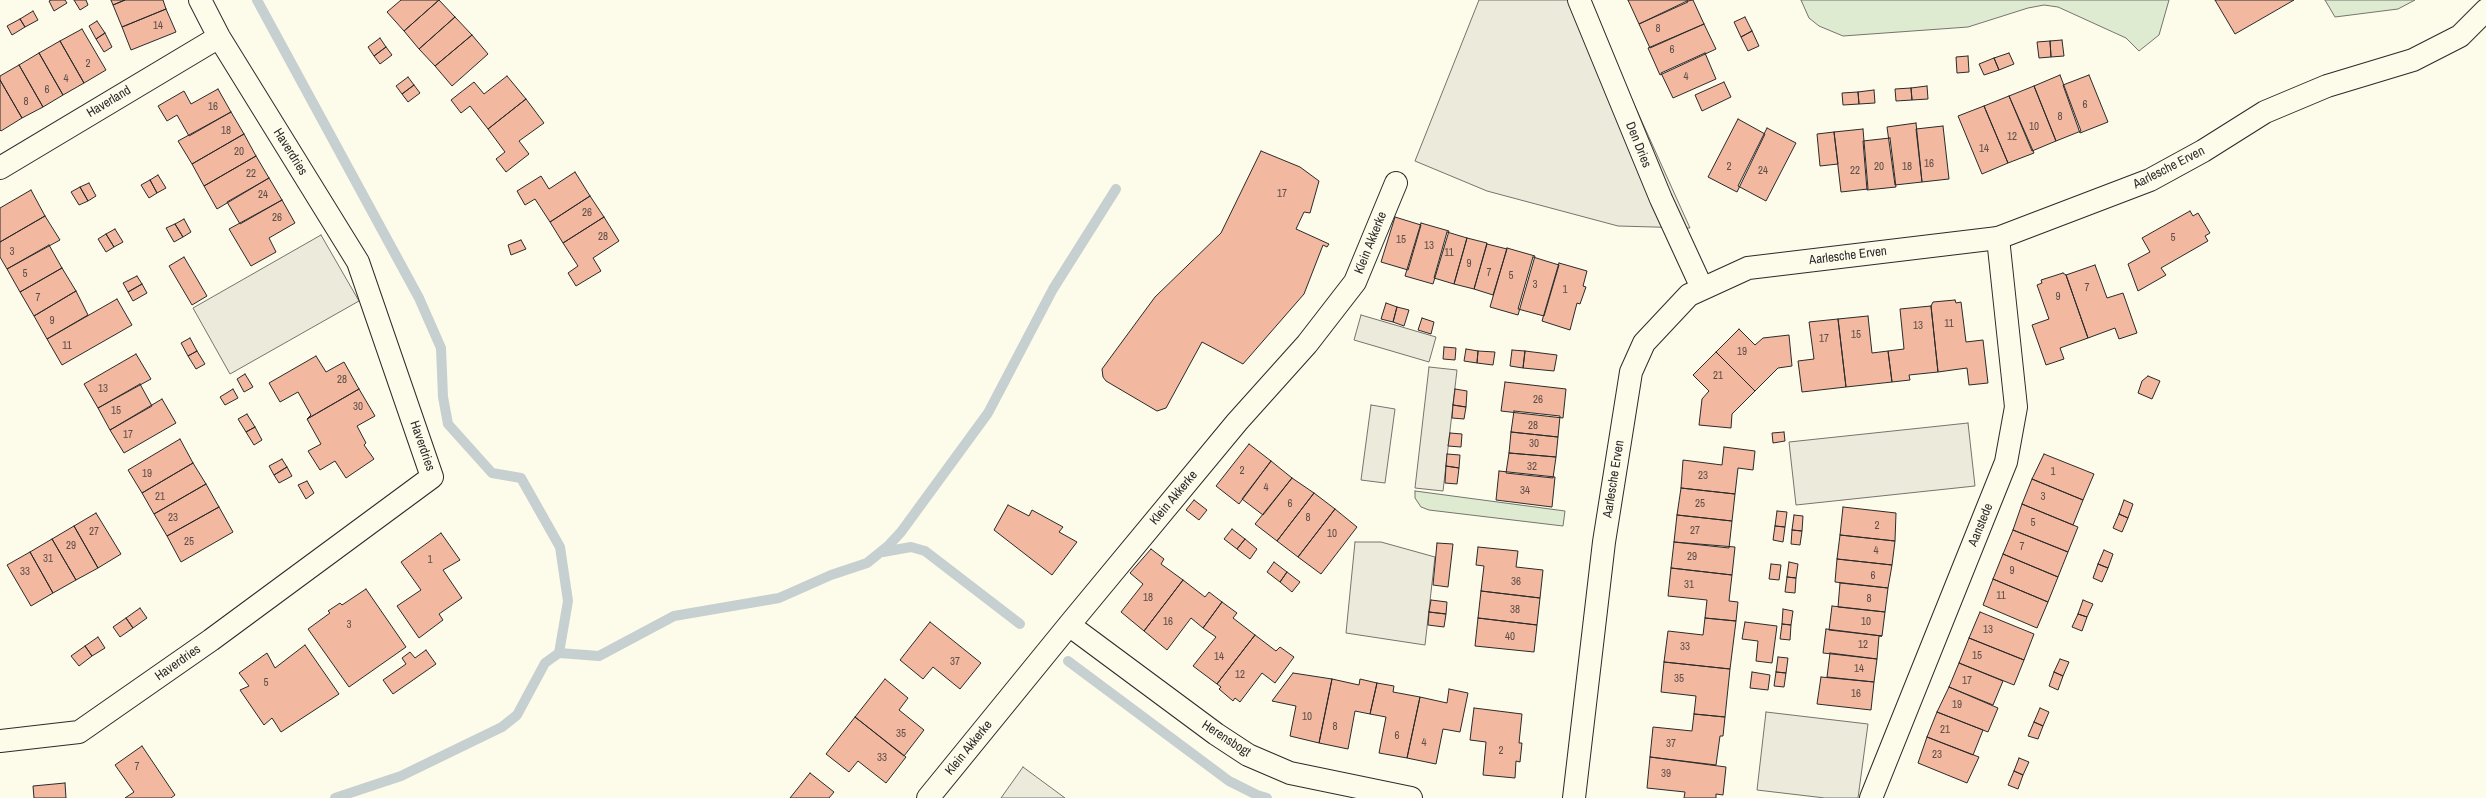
<!DOCTYPE html>
<html>
<head>
<meta charset="utf-8">
<style>
	body { margin:0 }
	canvas { display:block; background:#fdfbea }
</style>
</head>
<body>
<canvas width="2486" height="798"></canvas>
<script>
const ctx = document.querySelector('canvas').getContext('2d');
ctx.lineJoin = 'round';
function fillPath(path, color) { ctx.fillStyle = color; ctx.fill(path, 'evenodd'); }
const shape = rows => new Path2D(rows.map(r => 'M' + r).join(''));
function stroke(path, color, width, dash) { ctx.strokeStyle = color; ctx.lineWidth = width; ctx.lineCap = dash ? 'butt' : 'round'; ctx.setLineDash(dash || []); ctx.stroke(path); }
function label(font, color, halo, rows, align = 'center') {
  ctx.font = font + ' "Archivo Narrow",sans-serif'; ctx.lineWidth = 3; ctx.setLineDash([]); ctx.textBaseline = 'middle'; ctx.strokeStyle = halo; ctx.fillStyle = color; for (const [text, x, y, turn = 0] of rows) {
    ctx.save(); ctx.translate(x, y); ctx.rotate((+turn || 0) * Math.PI / 180); ctx.textAlign = isNaN(turn) ? turn : align; if (halo) ctx.strokeText(text, 0, 0); ctx.fillText(text, 0, 0); ctx.restore();
  }
}
const green = shape([
	[1801,0,2169,0,2159,35,2139,51,2126,38,2058,7,2044,5,2028,8,1968,27,1843,36,1819,26,1809,18,1801,0],
	[2325,0,2415,0,2398,9,2335,17,2325,0],
	[1415,491,1565,511,1563,526,1429,510,1421,507,1415,498,1415,491]
]);
const parking = shape([
	[1479,0,1587,0,1690,228,1618,226,1487,191,1415,161,1479,0],
	[321,235,359,301,230,374,193,308,321,235],
	[1361,315,1436,337,1429,362,1354,340,1361,315],
	[1429,367,1457,370,1443,491,1415,488,1429,367],
	[1371,405,1395,409,1385,483,1361,480,1371,405],
	[1968,423,1975,486,1796,505,1789,442,1968,423],
	[1355,542,1381,542,1435,557,1425,645,1346,633,1355,542],
	[1766,712,1868,724,1858,798,1825,798,1757,790,1766,712],
	[1023,767,1065,798,1001,798,1023,767]
]);
const stream = shape([
	[257,0,419,298,441,348,443,397,448,424,492,473,521,478,560,547,568,601,559,653],
	[883,552,911,547,925,551,1020,624],
	[1068,661,1229,781,1257,795,1267,798],
	[335,798,401,776,502,727,517,715,545,663,559,653,599,656,674,616,779,598,831,575,867,563,888,546,901,532,988,413,1053,289,1116,189]
]);
const building = shape([
	[51,0,65,0,67,3,54,11,49,1,51,0],
	[74,0,86,0,88,5,80,10,74,0],
	[111,0,125,0,113,5,111,0],
	[125,0,163,0,166,9,122,27,113,5,125,0],
	[401,0,439,0,404,31,387,12,401,0],
	[439,0,455,17,419,49,404,31,439,0],
	[1628,0,1687,0,1688,2,1639,24,1628,0],
	[1693,0,1704,24,1650,48,1639,24,1687,1,1693,0],
	[2215,0,2294,0,2235,34,2215,0],
	[166,9,176,32,131,50,122,27,166,9],
	[33,11,38,20,25,27,20,19,33,11],
	[455,17,472,35,435,66,419,49,455,17],
	[1745,17,1752,31,1741,37,1734,22,1745,17],
	[20,19,25,27,12,35,7,26,20,19],
	[97,21,105,33,96,39,89,26,97,21],
	[1704,24,1716,49,1660,75,1648,48,1704,24],
	[82,29,106,70,84,83,60,41,82,29],
	[1752,31,1759,46,1748,51,1741,37,1752,31],
	[105,33,112,47,104,52,96,39,105,33],
	[472,35,488,54,452,86,435,66,472,35],
	[380,38,386,47,374,56,368,47,380,38],
	[2062,40,2064,56,2051,57,2050,41,2062,40],
	[60,41,84,83,63,95,39,53,60,41],
	[2050,41,2051,57,2039,58,2037,42,2050,41],
	[386,47,392,55,380,64,374,56,386,47],
	[39,53,63,95,43,107,19,65,39,53],
	[1705,53,1716,79,1673,98,1661,73,1705,53],
	[2009,53,2014,64,1999,70,1994,58,2009,53],
	[1968,56,1969,72,1957,73,1956,57,1968,56],
	[1994,58,1999,70,1984,75,1979,64,1994,58],
	[19,65,43,107,22,118,0,80,0,76,19,65],
	[2060,75,2081,131,2056,141,2034,86,2060,75],
	[2089,75,2108,122,2080,133,2063,85,2089,75],
	[507,76,526,99,488,129,470,106,461,113,451,100,474,82,484,94,507,76],
	[408,77,414,85,402,94,396,86,408,77],
	[0,80,22,118,1,131,0,130,0,80],
	[1724,82,1731,97,1702,111,1695,95,1724,82],
	[414,85,420,93,408,102,402,94,414,85],
	[1927,86,1928,99,1912,100,1911,88,1927,86],
	[2034,86,2056,141,2032,151,2009,96,2034,86],
	[1911,88,1912,100,1896,101,1895,89,1911,88],
	[218,89,231,112,189,136,177,115,167,121,158,106,184,91,191,104,218,89],
	[1874,90,1875,103,1859,104,1858,92,1874,90],
	[1858,92,1859,104,1843,105,1842,93,1858,92],
	[2009,96,2034,153,2008,163,1984,106,2009,96],
	[526,99,544,123,519,141,529,154,506,172,496,159,505,152,488,129,526,99],
	[1984,106,2008,163,1982,174,1958,116,1984,106],
	[231,112,244,134,192,164,178,141,231,112],
	[1738,119,1765,134,1737,192,1708,177,1738,119],
	[1916,123,1922,182,1895,185,1887,127,1916,123],
	[1943,126,1949,179,1922,182,1916,129,1943,126],
	[1767,128,1796,143,1766,201,1738,186,1767,128],
	[1863,129,1868,189,1841,192,1834,132,1863,129],
	[1834,132,1838,164,1820,166,1817,134,1834,132],
	[244,134,256,156,204,186,192,164,244,134],
	[1890,138,1896,187,1867,190,1863,141,1890,138],
	[1261,151,1300,167,1319,181,1310,213,1304,212,1296,229,1329,244,1327,247,1323,245,1304,294,1243,364,1202,342,1166,408,1157,411,1106,381,1103,377,1102,369,1155,297,1221,233,1261,151],
	[256,156,269,178,217,209,204,186,256,156],
	[575,172,590,196,550,222,535,199,525,205,517,191,541,176,549,189,575,172],
	[158,175,166,188,157,193,150,180,158,175],
	[269,178,282,200,240,224,227,202,269,178],
	[150,180,157,193,149,198,141,185,150,180],
	[89,183,96,196,88,201,80,187,89,183],
	[80,187,88,201,79,205,71,192,80,187],
	[31,190,45,216,0,242,0,208,31,190],
	[590,196,604,217,563,243,550,222,590,196],
	[282,200,295,223,269,238,276,252,251,266,229,229,282,200],
	[2190,211,2193,216,2198,213,2210,233,2205,236,2208,241,2161,268,2166,275,2138,291,2128,264,2150,252,2142,238,2190,211],
	[45,216,60,240,7,269,0,257,0,242,45,216],
	[604,217,619,241,593,258,601,271,576,286,568,273,578,266,563,243,604,217],
	[1395,217,1421,225,1408,270,1381,262,1395,217],
	[184,219,191,232,183,237,175,224,184,219],
	[1421,223,1449,231,1433,284,1405,276,1421,223],
	[175,224,183,237,174,242,166,228,175,224],
	[115,229,123,242,114,247,106,234,115,229],
	[1447,232,1467,238,1454,284,1434,278,1447,232],
	[106,234,114,247,106,252,98,239,106,234],
	[1467,238,1487,243,1474,289,1454,284,1467,238],
	[521,240,526,249,511,255,508,245,521,240],
	[1487,244,1507,249,1493,295,1474,289,1487,244],
	[49,245,62,268,20,292,7,269,49,245],
	[1507,248,1535,256,1518,315,1490,307,1507,248],
	[184,257,207,296,192,305,169,266,184,257],
	[1533,257,1559,265,1544,316,1518,309,1533,257],
	[1559,263,1587,271,1583,286,1586,287,1580,304,1577,303,1570,330,1542,321,1559,263],
	[2095,265,2107,298,2123,293,2137,333,2119,339,2115,328,2088,338,2066,275,2095,265],
	[62,268,76,291,34,316,20,292,62,268],
	[2063,273,2066,275,2088,338,2060,348,2064,359,2046,365,2032,325,2049,319,2037,285,2042,283,2041,280,2063,273],
	[137,276,142,284,128,292,123,283,137,276],
	[142,284,147,293,133,301,128,292,142,284],
	[76,291,88,315,47,339,34,316,76,291],
	[117,299,132,325,62,365,47,339,117,299],
	[1955,300,1956,303,1961,302,1966,342,1983,340,1988,383,1969,385,1967,368,1938,372,1931,306,1933,302,1955,300],
	[1386,303,1397,307,1393,322,1381,319,1386,303],
	[1931,306,1938,372,1909,375,1910,380,1892,382,1888,351,1904,349,1900,309,1931,306],
	[1397,307,1409,310,1404,326,1393,322,1397,307],
	[1868,316,1872,353,1888,351,1892,382,1846,387,1838,319,1868,316],
	[1422,318,1434,322,1431,334,1418,330,1422,318],
	[1838,319,1846,387,1802,392,1798,361,1814,359,1809,322,1838,319],
	[1739,329,1755,345,1763,338,1789,335,1792,366,1778,368,1755,391,1716,352,1739,329],
	[190,338,197,351,188,356,181,343,190,338],
	[1444,347,1456,348,1455,360,1443,359,1444,347],
	[1466,349,1478,351,1477,363,1464,361,1466,349],
	[1512,350,1525,351,1523,368,1510,366,1512,350],
	[197,351,205,364,196,369,188,356,197,351],
	[1478,351,1495,352,1493,365,1477,363,1478,351],
	[1525,351,1557,355,1554,371,1523,368,1525,351],
	[1716,352,1755,391,1732,414,1731,428,1699,425,1702,399,1709,391,1693,375,1716,352],
	[136,354,151,379,98,408,84,384,136,354],
	[316,356,326,372,344,362,359,389,307,419,311,415,298,392,280,402,269,383,316,356],
	[245,374,253,387,244,392,237,379,245,374],
	[2148,376,2160,381,2152,399,2138,393,2142,381,2148,376],
	[1505,382,1566,389,1563,418,1501,411,1505,382],
	[140,384,152,406,110,430,98,408,140,384],
	[233,389,238,398,225,405,220,397,233,389],
	[359,389,375,416,357,426,366,443,364,445,374,459,346,478,335,461,320,470,308,451,321,444,307,419,359,389],
	[1455,389,1467,391,1466,407,1453,405,1455,389],
	[162,399,176,423,124,453,110,430,162,399],
	[1453,405,1466,407,1464,419,1452,418,1453,405],
	[1514,411,1560,416,1558,437,1511,432,1514,411],
	[247,414,255,427,246,432,238,419,247,414],
	[255,427,262,440,254,445,246,432,255,427],
	[1511,432,1558,437,1556,457,1509,453,1511,432],
	[1784,432,1785,441,1773,443,1772,433,1784,432],
	[1450,433,1462,434,1461,447,1448,446,1450,433],
	[180,439,193,463,142,493,128,470,180,439],
	[1249,444,1271,461,1239,504,1216,486,1249,444],
	[1724,447,1755,451,1753,470,1738,468,1735,494,1681,488,1683,460,1722,465,1724,447],
	[1509,453,1556,457,1553,478,1506,473,1509,453],
	[1447,454,1460,455,1459,468,1446,466,1447,454],
	[2044,454,2094,474,2083,500,2032,479,2044,454],
	[282,459,287,467,274,475,269,466,282,459],
	[1271,461,1292,478,1263,515,1242,499,1271,461],
	[193,463,206,484,154,514,142,493,193,463],
	[1446,466,1459,468,1457,484,1445,483,1446,466],
	[287,467,292,476,279,483,274,475,287,467],
	[1499,471,1555,477,1552,507,1496,500,1499,471],
	[1292,478,1314,493,1277,541,1255,524,1292,478],
	[2032,479,2083,500,2073,525,2022,504,2032,479],
	[307,481,314,493,306,499,298,485,307,481],
	[206,484,219,507,167,536,154,514,206,484],
	[1681,488,1735,494,1732,521,1677,515,1681,488],
	[1314,493,1335,509,1298,557,1277,541,1314,493],
	[1194,500,1207,510,1199,520,1186,510,1194,500],
	[2124,500,2133,504,2128,518,2119,514,2124,500],
	[2022,504,2078,527,2068,552,2013,530,2022,504],
	[1008,505,1029,516,1032,510,1063,527,1059,532,1077,542,1052,575,994,530,1008,505],
	[219,507,233,532,181,562,167,536,219,507],
	[1843,507,1896,513,1895,541,1840,535,1843,507],
	[1335,509,1357,527,1321,574,1298,557,1335,509],
	[1777,511,1787,512,1785,527,1775,526,1777,511],
	[96,513,121,554,98,568,74,526,96,513],
	[2119,514,2128,518,2122,532,2113,528,2119,514],
	[1677,515,1732,521,1729,548,1674,542,1677,515],
	[1794,515,1803,516,1802,531,1792,530,1794,515],
	[74,526,98,568,76,580,52,539,74,526],
	[1775,526,1785,527,1783,542,1773,540,1775,526],
	[1232,529,1245,539,1237,549,1224,539,1232,529],
	[1792,530,1802,531,1800,545,1791,544,1792,530],
	[2013,530,2068,552,2058,577,2003,554,2013,530],
	[441,533,460,560,443,570,462,598,439,614,443,620,419,638,397,606,421,590,401,562,441,533],
	[1840,535,1895,541,1892,565,1837,559,1840,535],
	[52,539,76,580,53,593,30,552,52,539],
	[1245,539,1257,549,1250,559,1237,549,1245,539],
	[1674,542,1735,547,1732,575,1671,568,1674,542],
	[1437,543,1453,544,1448,587,1433,585,1437,543],
	[1478,547,1518,551,1516,567,1543,570,1540,598,1481,591,1484,566,1476,565,1478,547],
	[1151,549,1164,559,1161,564,1183,580,1144,631,1121,612,1143,584,1130,573,1151,549],
	[2104,550,2113,554,2108,568,2098,564,2104,550],
	[30,552,53,593,31,606,7,565,30,552],
	[2003,554,2058,577,2048,602,1993,579,2003,554],
	[1837,559,1892,565,1888,588,1835,582,1837,559],
	[1274,562,1287,572,1280,582,1267,572,1274,562],
	[1789,562,1798,564,1796,578,1787,577,1789,562],
	[1771,564,1781,565,1779,580,1769,579,1771,564],
	[2098,564,2108,568,2102,582,2093,578,2098,564],
	[1671,568,1732,575,1729,601,1738,602,1736,621,1705,618,1707,600,1668,596,1671,568],
	[1287,572,1300,582,1292,592,1280,582,1287,572],
	[1787,577,1796,578,1795,593,1785,592,1787,577],
	[1993,579,2048,602,2037,628,1983,605,1993,579],
	[1183,580,1205,597,1209,592,1222,602,1203,628,1191,618,1167,650,1144,631,1183,580],
	[1840,583,1888,588,1885,612,1838,607,1840,583],
	[366,589,406,647,349,687,308,629,330,613,328,611,340,603,342,605,366,589],
	[1481,591,1540,598,1537,625,1478,618,1481,591],
	[1431,600,1447,602,1446,614,1429,612,1431,600],
	[2083,600,2093,604,2087,617,2078,614,2083,600],
	[1222,602,1237,613,1233,618,1255,635,1217,684,1193,666,1216,637,1203,628,1222,602],
	[1832,606,1885,612,1882,636,1829,630,1832,606],
	[140,608,147,618,133,628,126,618,140,608],
	[1783,609,1793,611,1791,625,1782,624,1783,609],
	[1429,612,1446,614,1444,627,1428,625,1429,612],
	[1980,612,2034,634,2024,660,1969,638,1980,612],
	[2078,614,2087,617,2082,631,2072,627,2078,614],
	[126,618,133,628,120,637,113,627,126,618],
	[1478,618,1537,625,1534,652,1475,646,1478,618],
	[1705,618,1736,621,1730,669,1664,662,1668,631,1703,635,1705,618],
	[930,622,981,663,960,689,933,667,923,679,900,660,930,622],
	[1745,622,1777,626,1772,663,1756,661,1758,641,1742,639,1745,622],
	[1782,624,1791,625,1790,640,1780,639,1782,624],
	[1826,629,1882,636,1879,636,1877,659,1823,653,1826,629],
	[1255,635,1276,651,1280,647,1294,657,1275,683,1262,673,1240,702,1235,698,1233,701,1219,689,1221,687,1217,684,1255,635],
	[98,637,105,648,92,656,85,646,98,637],
	[1969,638,2024,660,2014,685,1959,663,1969,638],
	[305,645,339,694,281,732,272,718,264,725,240,690,249,686,239,673,267,653,275,668,305,645],
	[85,646,92,656,79,666,71,656,85,646],
	[426,650,436,664,393,694,383,680,406,664,402,658,410,652,415,658,426,650],
	[1830,653,1877,659,1874,682,1827,677,1830,653],
	[1778,657,1788,658,1786,673,1776,672,1778,657],
	[2060,659,2069,662,2063,676,2054,672,2060,659],
	[1664,662,1730,669,1725,717,1694,714,1696,696,1661,692,1664,662],
	[1959,663,2003,681,1993,705,1949,687,1959,663],
	[1752,672,1770,675,1768,690,1750,688,1752,672],
	[1776,672,1786,673,1784,687,1774,686,1776,672],
	[2054,672,2063,676,2058,690,2049,686,2054,672],
	[1293,673,1332,679,1319,743,1290,736,1296,706,1272,701,1293,673],
	[1821,677,1874,682,1871,710,1817,704,1821,677],
	[885,679,908,698,899,710,924,730,904,756,855,717,885,679],
	[1332,679,1359,685,1360,679,1377,683,1370,714,1355,711,1348,749,1319,743,1332,679],
	[1377,683,1394,686,1393,692,1420,697,1407,758,1379,753,1386,717,1370,714,1377,683],
	[1949,687,1998,708,1988,732,1937,712,1949,687],
	[1449,689,1468,693,1460,732,1443,729,1436,764,1407,758,1420,697,1447,703,1449,689],
	[1474,708,1522,714,1519,743,1522,743,1520,762,1516,761,1515,778,1483,775,1486,742,1470,740,1474,708],
	[2040,708,2049,712,2043,726,2034,722,2040,708],
	[1937,712,1983,730,1973,755,1927,737,1937,712],
	[1694,714,1725,717,1723,736,1720,736,1716,765,1650,757,1653,727,1692,731,1694,714],
	[855,717,906,757,886,783,858,761,849,772,826,754,855,717],
	[2034,722,2043,726,2038,739,2028,736,2034,722],
	[1927,737,1979,757,1967,783,1918,763,1927,737],
	[142,746,175,795,171,798,125,798,134,792,115,765,142,746],
	[1650,757,1726,767,1723,795,1716,794,1716,798,1684,798,1685,792,1647,788,1650,757],
	[2019,758,2029,762,2023,775,2014,771,2019,758],
	[2014,771,2023,775,2018,789,2008,785,2014,771],
	[810,773,834,792,829,798,790,798,810,773],
	[65,783,66,798,34,798,33,786,65,783]
]);
const minor = shape([
	[1579,0,1661,199,1702,288],
	[0,168,219,37],
	[1069,625,1216,734,1248,755,1290,773,1411,798],
	[0,741,79,732,211,640,432,477,358,262,219,37,200,0],
	[928,798,1069,625,1237,422,1307,344,1355,282,1396,183],
	[1871,798,2006,462,2016,407,1998,238]
]);
const tertiary = shape([
	[1574,798,1604,542,1631,372,1644,343,1689,295,1748,268,1998,238,2150,180,2203,151,2265,112,2327,86,2413,60,2460,36,2486,10]
]);
const numberNames = [
	["14",158,26],
	["8",1658,29],
	["6",1672,50],
	["2",88,64],
	["4",1686,77],
	["4",66,79],
	["6",47,90],
	["8",26,102],
	["6",2085,105],
	["16",213,107],
	["8",2060,117],
	["10",2034,127],
	["18",226,131],
	["12",2012,137],
	["14",1984,149],
	["20",239,152],
	["16",1929,164],
	["2",1729,167],
	["20",1879,167],
	["18",1907,167],
	["24",1763,171],
	["22",1855,171],
	["22",251,174],
	["17",1282,194],
	["24",263,195],
	["26",587,213],
	["26",277,218],
	["28",603,237],
	["5",2173,238],
	["15",1401,240],
	["13",1429,246],
	["3",12,252],
	["11",1449,253],
	["9",1469,264],
	["7",1489,273],
	["5",25,274],
	["5",1511,276],
	["3",1535,285],
	["7",2087,288],
	["1",1565,290],
	["9",2058,297],
	["7",38,298],
	["9",52,321],
	["11",1949,324],
	["13",1918,326],
	["15",1856,335],
	["17",1824,339],
	["11",67,346],
	["19",1742,352],
	["21",1718,376],
	["28",342,380],
	["13",103,389],
	["26",1538,400],
	["30",358,407],
	["15",116,411],
	["28",1533,426],
	["17",128,435],
	["30",1534,444],
	["32",1532,467],
	["2",1242,471],
	["1",2053,472],
	["19",147,474],
	["23",1703,476],
	["4",1266,488],
	["34",1525,491],
	["21",160,497],
	["3",2043,497],
	["6",1290,504],
	["25",1700,504],
	["23",173,518],
	["8",1308,518],
	["5",2033,523],
	["2",1877,526],
	["27",1695,531],
	["27",94,532],
	["10",1332,534],
	["25",189,542],
	["29",71,546],
	["7",2022,547],
	["4",1876,551],
	["29",1692,557],
	["31",48,559],
	["1",430,560],
	["9",2012,571],
	["33",25,572],
	["6",1873,576],
	["36",1516,582],
	["31",1689,585],
	["11",2001,596],
	["18",1148,598],
	["8",1869,599],
	["38",1515,610],
	["16",1168,622],
	["10",1866,622],
	["3",349,625],
	["13",1988,630],
	["40",1510,637],
	["12",1863,645],
	["33",1685,647],
	["15",1977,656],
	["14",1219,657],
	["37",955,662],
	["14",1859,669],
	["12",1240,675],
	["35",1679,679],
	["17",1967,681],
	["5",266,683],
	["16",1856,694],
	["19",1957,705],
	["10",1307,717],
	["8",1335,727],
	["21",1945,730],
	["35",901,734],
	["6",1397,736],
	["4",1424,743],
	["37",1671,744],
	["2",1501,751],
	["23",1937,755],
	["33",882,758],
	["7",137,767],
	["39",1666,774]
];
const streetNames = [
	["Haverland",109,102,-31],
	["Den Dries",1638,145,68],
	["Haverdries",290,152,58],
	["Aarlesche Erven",2169,168,-27],
	["Klein Akkerke",1371,243,-68],
	["Aarlesche Erven",1848,256,-7],
	["Haverdries",422,446,71],
	["Aarlesche Erven",1614,479,-81],
	["Klein Akkerke",1174,498,-50],
	["Aanstede",1981,525,-68],
	["Haverdries",178,663,-35],
	["Herensbogt",1226,739,33],
	["Klein Akkerke",969,748,-51]
];
fillPath(green, '#deebd1');
stroke(green, '#74746e', 1);
fillPath(parking, '#eceadb');
stroke(parking, '#74746e', 1);
stroke(stream, '#c7d0d0', 10);
fillPath(building, '#f2b8a0');
stroke(building, '#2b2b2b', 1);
stroke(minor, '#2b2b2b', 24);
stroke(tertiary, '#2b2b2b', 24);
stroke(minor, '#fdfbea', 22);
stroke(tertiary, '#fdfbea', 22);
label('11px', '#5d4e48', null, numberNames);
label('13px', '#2b2b2b', '#fdfbea', streetNames);
</script>
</body>
</html>
